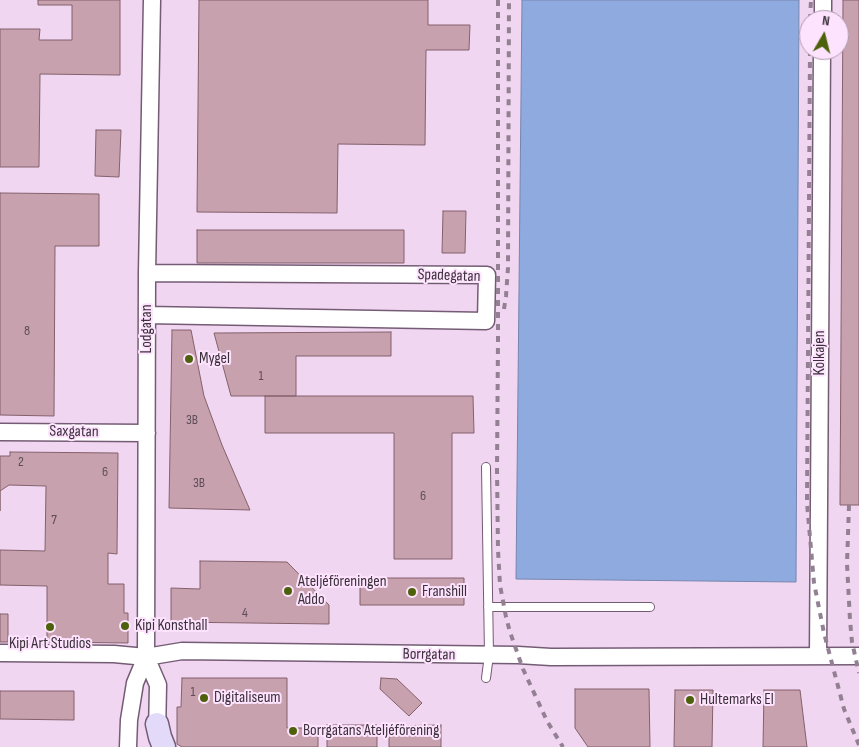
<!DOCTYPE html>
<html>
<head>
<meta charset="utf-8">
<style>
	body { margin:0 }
	#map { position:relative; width:859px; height:747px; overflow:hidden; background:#f1d6f1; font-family:"Sofia Sans Condensed",sans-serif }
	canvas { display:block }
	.north { position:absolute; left:799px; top:10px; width:50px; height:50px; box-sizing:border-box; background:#fee3fe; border:1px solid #b09cb0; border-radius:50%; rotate:8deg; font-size:14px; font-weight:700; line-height:20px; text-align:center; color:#3b313b }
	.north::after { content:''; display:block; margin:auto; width:18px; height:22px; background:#4c610a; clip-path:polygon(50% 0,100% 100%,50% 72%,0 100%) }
</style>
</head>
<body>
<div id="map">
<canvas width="859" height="747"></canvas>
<div class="north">N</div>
</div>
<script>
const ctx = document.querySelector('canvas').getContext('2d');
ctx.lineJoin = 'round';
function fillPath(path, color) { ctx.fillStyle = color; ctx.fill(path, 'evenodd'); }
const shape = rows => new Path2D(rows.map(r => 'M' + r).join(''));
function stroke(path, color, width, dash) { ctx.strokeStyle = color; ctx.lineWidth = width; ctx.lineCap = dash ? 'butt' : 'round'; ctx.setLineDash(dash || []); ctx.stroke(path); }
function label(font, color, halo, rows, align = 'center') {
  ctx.font = font + ' "Sofia Sans Condensed",sans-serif'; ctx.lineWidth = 4; ctx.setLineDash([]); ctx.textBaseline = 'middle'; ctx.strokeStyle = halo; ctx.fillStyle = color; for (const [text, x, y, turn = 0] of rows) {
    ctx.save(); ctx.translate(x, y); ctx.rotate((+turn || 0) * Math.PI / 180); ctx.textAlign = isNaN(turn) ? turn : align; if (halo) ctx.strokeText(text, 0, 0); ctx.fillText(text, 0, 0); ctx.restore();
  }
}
const water = shape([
	[522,0,799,0,796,582,516,579,522,0]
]);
const building = shape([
	[38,0,120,0,120,75,40,74,39,167,0,167,0,29,40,29,39,40,72,40,72,5,38,5,38,0],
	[199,0,428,0,428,25,470,25,469,50,426,50,425,145,338,144,337,213,197,212,199,0],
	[843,0,859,0,859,505,840,505,843,0],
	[96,130,121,130,119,177,95,176,96,130],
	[0,193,99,194,99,246,55,246,54,416,0,415,0,193],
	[443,211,466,211,465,253,442,253,443,211],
	[197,230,404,230,404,263,197,263,197,230],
	[172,330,191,330,204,396,222,445,250,510,169,508,172,330],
	[391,332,391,356,296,356,296,396,231,396,214,333,391,332],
	[265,396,473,396,474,433,452,433,452,559,394,559,394,433,265,433,265,396],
	[10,452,118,453,117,554,108,553,108,584,124,584,124,613,128,613,128,643,47,642,47,586,0,585,0,550,45,551,46,486,9,485,0,491,0,511,0,456,10,456,10,452],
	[200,561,287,562,329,605,329,624,171,622,171,588,200,589,200,561],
	[360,578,464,578,464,605,360,605,360,578],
	[0,614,8,614,8,642,0,642,0,614],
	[182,678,287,678,287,728,318,728,318,747,182,747,177,744,177,707,181,707,182,678],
	[381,678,397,679,422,703,409,716,380,689,381,678],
	[575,689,649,689,650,747,588,747,575,728,575,689],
	[675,690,713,690,712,747,674,747,675,690],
	[764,690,800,690,807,747,763,747,764,690],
	[0,691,74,691,74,720,0,719,0,691],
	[327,725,377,725,377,747,327,747,327,725],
	[441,725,441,747,389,747,389,726,441,725]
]);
const lane = shape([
	[486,467,489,655,486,678],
	[488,607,650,607]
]);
const street = shape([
	[152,0,147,273,146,657,158,685,157,735],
	[823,20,823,0],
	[147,315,486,321,487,275,147,273],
	[0,432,147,433],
	[0,653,114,654,146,657,182,651,518,655,551,657,859,656],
	[818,656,822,50],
	[128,747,129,720,135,683,146,657]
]);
const secondary = shape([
	[157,724,160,737,164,747]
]);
const rail = shape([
	[498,0,498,339,497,469,498,550,500,585,506,617,510,632,523,669,547,721,563,747],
	[810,20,811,0],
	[810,50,807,503,814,583,824,633,844,709,859,745],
	[504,309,506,296,508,268,509,0],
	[849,505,847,564,850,620,852,642,859,673]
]);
const markers = [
	[189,359,5,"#4c610a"],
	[288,591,5,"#4c610a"],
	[412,592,5,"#4c610a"],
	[125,626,5,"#4c610a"],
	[50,627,5,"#4c610a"],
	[204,698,5,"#4c610a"],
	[690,700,5,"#4c610a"],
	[293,731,5,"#4c610a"]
];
const numberNames = [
	["8",27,331],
	["1",261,376],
	["3B",192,420],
	["2",21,462],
	["6",105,472],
	["3B",199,483],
	["6",423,496],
	["7",54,520],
	["4",245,613],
	["1",193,692]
];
const streetNames = [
	["Spadegatan",449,276,2],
	["Lodgatan",147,329,-90],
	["Kolkajen",820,353,-90],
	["Saxgatan",74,432,1],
	["Borrgatan",429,655,1]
];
const poiNames = [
	["Mygel",199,359],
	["Ateljéföreningen",298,582],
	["Addo",298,600],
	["Franshill",422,592],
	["Kipi Konsthall",135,626],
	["Kipi Art Studios",50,644,"center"],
	["Digitaliseum",214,698],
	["Hultemarks El",700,700],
	["Borrgatans Ateljéförening",303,731]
];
fillPath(water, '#8faadf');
stroke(water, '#7686ae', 1);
fillPath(building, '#c7a1ad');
stroke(building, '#83616c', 1);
stroke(lane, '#745c74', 10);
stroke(street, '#745c74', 19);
stroke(secondary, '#745c74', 25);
stroke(lane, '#fff', 8);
stroke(street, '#fff', 16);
stroke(secondary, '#e3dafa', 22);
stroke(rail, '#938193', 4, [6, 6]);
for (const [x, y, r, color] of markers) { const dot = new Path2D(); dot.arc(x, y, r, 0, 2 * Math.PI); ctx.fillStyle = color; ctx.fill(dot); stroke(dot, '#fee3fe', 2); }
label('14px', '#5e4d58', null, numberNames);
label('16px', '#3b313b', '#fee3fe', streetNames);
label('16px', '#3b313b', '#fee3fe', poiNames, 'left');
</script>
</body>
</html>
